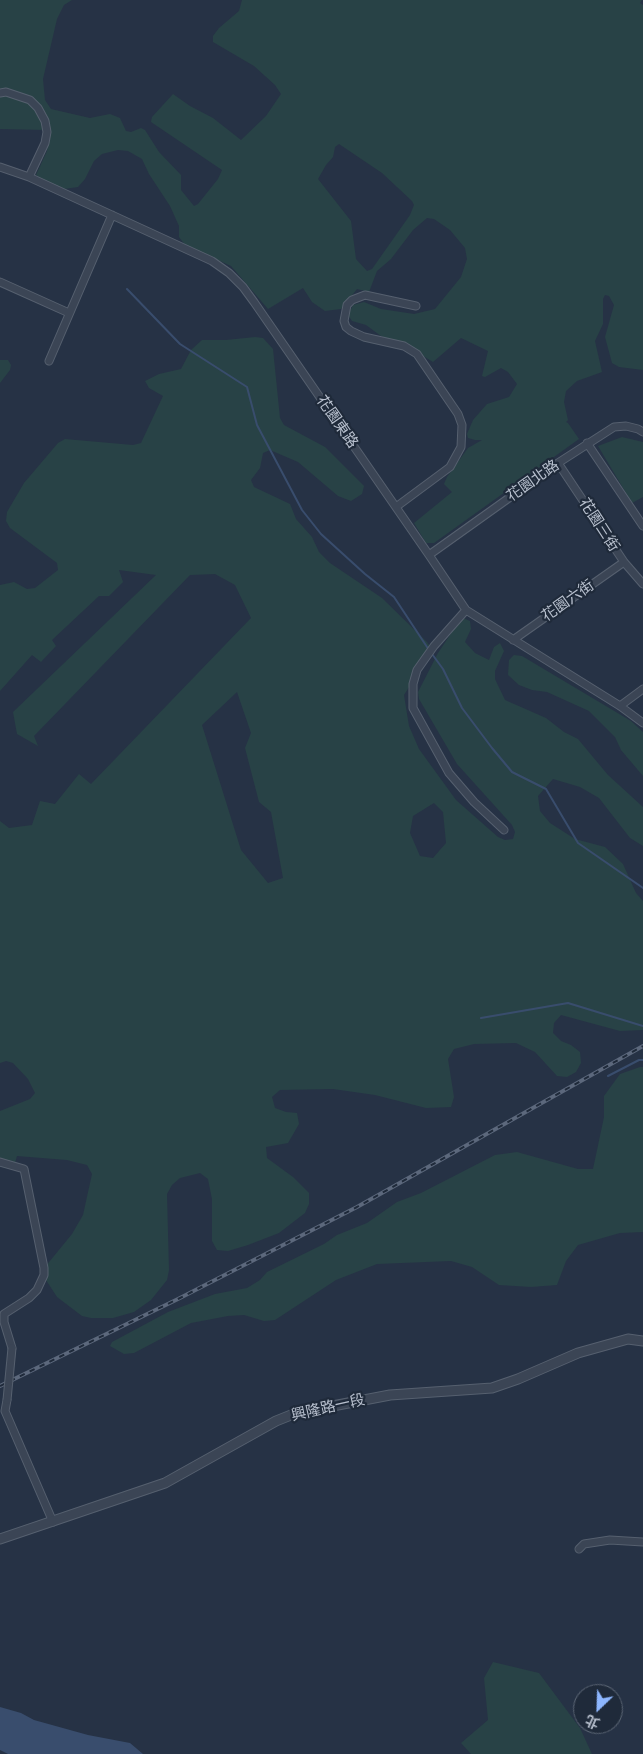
<!DOCTYPE html>
<html>
<head>
<meta charset="utf-8">
<style>
	body { margin:0 }
	#map { position:relative; width:643px; height:1754px; overflow:hidden; background:#263245; font-family:"PT Sans Narrow","Noto Sans TC",sans-serif }
	canvas { display:block }
	.north { position:absolute; left:573px; top:1684px; width:50px; height:50px; box-sizing:border-box; background:#1f2a3a; border:1px solid #5c6675; border-radius:50%; rotate:204deg; font-size:14px; font-weight:700; line-height:20px; text-align:center; color:#b8c0ce }
	.north::after { content:''; display:block; margin:auto; width:18px; height:22px; background:#8db6fe; clip-path:polygon(50% 0,100% 100%,50% 72%,0 100%) }
</style>
</head>
<body>
<div id="map">
<canvas width="643" height="1754"></canvas>
<div class="north">北</div>
</div>
<script>
const ctx = document.querySelector('canvas').getContext('2d');
ctx.lineJoin = 'round';
function fillPath(path, color) { ctx.fillStyle = color; ctx.fill(path, 'evenodd'); }
const shape = rows => new Path2D(rows.map(r => 'M' + r).join(''));
function stroke(path, color, width, dash) { ctx.strokeStyle = color; ctx.lineWidth = width; ctx.lineCap = dash ? 'butt' : 'round'; ctx.setLineDash(dash || []); ctx.stroke(path); }
function label(font, color, halo, rows, align = 'center') {
  ctx.font = font + ' "PT Sans Narrow","Noto Sans TC",sans-serif'; ctx.lineWidth = 4.5; ctx.setLineDash([]); ctx.textBaseline = 'middle'; ctx.strokeStyle = halo; ctx.fillStyle = color; for (const [text, x, y, turn = 0] of rows) {
    ctx.save(); ctx.translate(x, y); ctx.rotate((+turn || 0) * Math.PI / 180); ctx.textAlign = isNaN(turn) ? turn : align; if (halo) ctx.strokeText(text, 0, 0); ctx.fillText(text, 0, 0); ctx.restore();
  }
}
const green = shape([
	[0,0,72,0,64,5,57,19,43,79,45,100,51,109,90,118,110,114,120,118,126,131,131,132,141,128,145,130,159,152,181,175,181,190,194,206,198,204,218,179,222,170,151,122,152,117,173,94,190,106,213,118,241,140,266,116,281,94,275,85,254,66,213,42,213,36,219,28,239,11,242,0,642,0,640,3,643,5,643,370,619,367,612,363,605,337,614,305,609,296,605,295,603,299,603,324,595,341,602,372,577,381,566,391,564,402,568,420,566,422,568,423,579,439,434,543,426,543,414,523,452,492,444,484,447,477,468,448,482,440,475,440,468,438,467,434,473,420,487,404,509,397,517,384,508,372,501,368,485,377,482,376,488,351,461,338,433,362,410,348,381,336,366,325,352,321,348,315,353,305,364,302,381,309,414,314,435,309,461,277,467,259,465,248,450,230,434,219,427,218,413,230,391,259,377,271,369,292,357,289,341,309,325,311,312,302,303,288,268,309,231,266,185,245,179,237,179,226,170,206,149,174,142,159,128,151,118,150,102,154,94,161,85,179,78,187,57,190,36,175,47,151,49,135,46,130,0,129],
	[339,144,382,173,412,201,414,205,410,215,372,269,367,271,356,259,351,221,318,179,326,165,333,157,335,147],
	[255,337,263,338,273,349,280,418,284,425,325,447,364,486,362,494,351,501,338,496,298,462,270,450,263,453,260,468,251,480,254,487,290,504,296,519,312,537,319,552,330,563,382,598,427,642,432,649,429,656,404,695,409,726,419,749,456,800,498,837,505,840,513,839,515,832,512,825,457,764,419,699,418,692,438,653,450,635,456,622,463,618,470,621,471,629,465,642,475,653,489,660,494,647,500,643,504,651,495,671,495,679,505,700,546,718,564,732,578,739,608,775,643,807,643,846,630,838,599,798,580,787,553,779,538,796,540,811,550,823,575,839,605,847,623,864,636,893,643,901,643,1030,620,1031,561,1015,554,1023,553,1033,561,1041,571,1045,580,1052,581,1063,576,1072,567,1077,557,1076,535,1052,516,1043,474,1044,454,1049,448,1059,454,1097,451,1107,426,1108,375,1095,333,1089,280,1090,272,1097,275,1108,286,1112,297,1113,299,1124,288,1143,266,1147,267,1158,293,1177,309,1193,309,1204,305,1213,279,1233,248,1245,228,1251,217,1250,212,1241,212,1199,208,1179,200,1173,180,1178,172,1185,167,1194,169,1270,167,1280,151,1300,134,1312,113,1318,91,1318,82,1316,57,1297,46,1280,45,1267,72,1234,83,1215,92,1174,87,1165,67,1160,17,1156,15,1163,0,1161,0,1111,30,1099,35,1093,28,1079,13,1063,6,1061,0,1063,0,821,9,828,32,825,40,801,55,804,79,774,91,784,251,618,235,585,215,574,190,575,34,736,38,746,17,734,13,712,156,575,119,570,123,582,109,596,99,596,52,640,56,646,41,662,32,655,0,691,0,585,14,582,27,589,35,588,58,570,57,563,10,528,6,521,7,512,24,483,58,443,65,439,133,445,141,443,163,396,149,388,145,381,159,374,181,369,191,350,202,340,226,340],
	[237,692,251,733,245,748,259,802,271,812,283,878,268,883,241,850,202,725],
	[434,803,443,812,446,843,433,858,420,856,410,833,413,816],
	[0,360,8,360,11,365,10,370,0,383],
	[622,437,643,442,643,497,632,503,598,446],
	[514,655,522,656,631,721,643,732,643,776,621,750,615,737,589,711,547,692,532,690,519,685,508,675,509,660],
	[640,1067,643,1067,643,1232,620,1233,578,1245,566,1261,557,1285,531,1287,499,1285,472,1267,451,1261,377,1264,336,1280,275,1320,264,1321,244,1315,228,1316,191,1323,134,1353,124,1354,110,1346,112,1342,168,1312,215,1294,247,1288,260,1280,267,1272,324,1244,337,1235,367,1223,397,1202,421,1193,495,1155,517,1152,578,1169,593,1169,604,1117,604,1096,620,1074],
	[493,1662,539,1673,580,1728,592,1754,471,1754,461,1743,488,1720,484,1678]
]);
const water = shape([
	[0,1707,21,1713,34,1720,88,1735,130,1743,143,1754,8,1754,0,1750]
]);
const stream = shape([
	[127,289,180,344,247,387,257,425,302,510,321,534,365,574,394,597,429,650],
	[432,654,443,669,462,708,492,748,512,772,546,789,578,843,643,888],
	[481,1018,568,1003,643,1026],
	[608,1076,639,1060,643,1060]
]);
const minor = shape([
	[0,93,6,92,30,100,38,108,45,121,47,132,45,143,29,177],
	[0,167,29,177,212,261,229,273,243,287,254,302,429,555,466,610,620,706,643,723],
	[0,282,69,313],
	[49,361,112,215],
	[587,443,643,526],
	[558,463,624,562,643,584],
	[396,507,450,467,461,447,462,425,458,414,417,354,404,346,364,337,351,331,346,327,344,321,347,305,352,300,365,295,416,306],
	[429,555,558,463,614,427,626,426,638,429,643,432],
	[466,610,434,646,417,670,413,684,413,708,449,773,474,802,504,830],
	[513,640,624,562],
	[620,706,643,689],
	[0,1162,24,1169,44,1268,44,1275,37,1290,29,1298,4,1314,4,1322,12,1348],
	[7,1400,5,1411,53,1522],
	[579,1549,584,1544,610,1540,643,1542]
]);
const tertiary = shape([
	[0,1539,165,1483,276,1421,296,1413,390,1395,492,1388,518,1379,578,1353,628,1339,643,1341]
]);
const rail = shape([
	[0,1386,178,1299,357,1207,643,1046]
]);
const minorBridge = shape([
	[7,1400,12,1348]
]);
const streetNames = [
	["花園東路",337,422,55],
	["花園北路",533,481,-35],
	["花園三街",599,525,57],
	["花園六街",568,601,-35],
	["興隆路一段",328,1408,-13]
];
fillPath(green, '#284246');
fillPath(water, '#394d6d');
stroke(stream, '#394d6d', 2);
stroke(minor, '#56606f', 9);
stroke(tertiary, '#56606f', 11);
stroke(minor, '#3b4555', 7);
stroke(tertiary, '#3b4555', 9);
stroke(rail, '#5c687c', 4);
stroke(rail, '#1f2a3a', 2, [5.5]);
stroke(minorBridge, '#56606f', 9, []);
stroke(minorBridge, '#3b4555', 7);
label('15px', '#b8c0ce', '#1f2a3a', streetNames);
</script>
</body>
</html>
